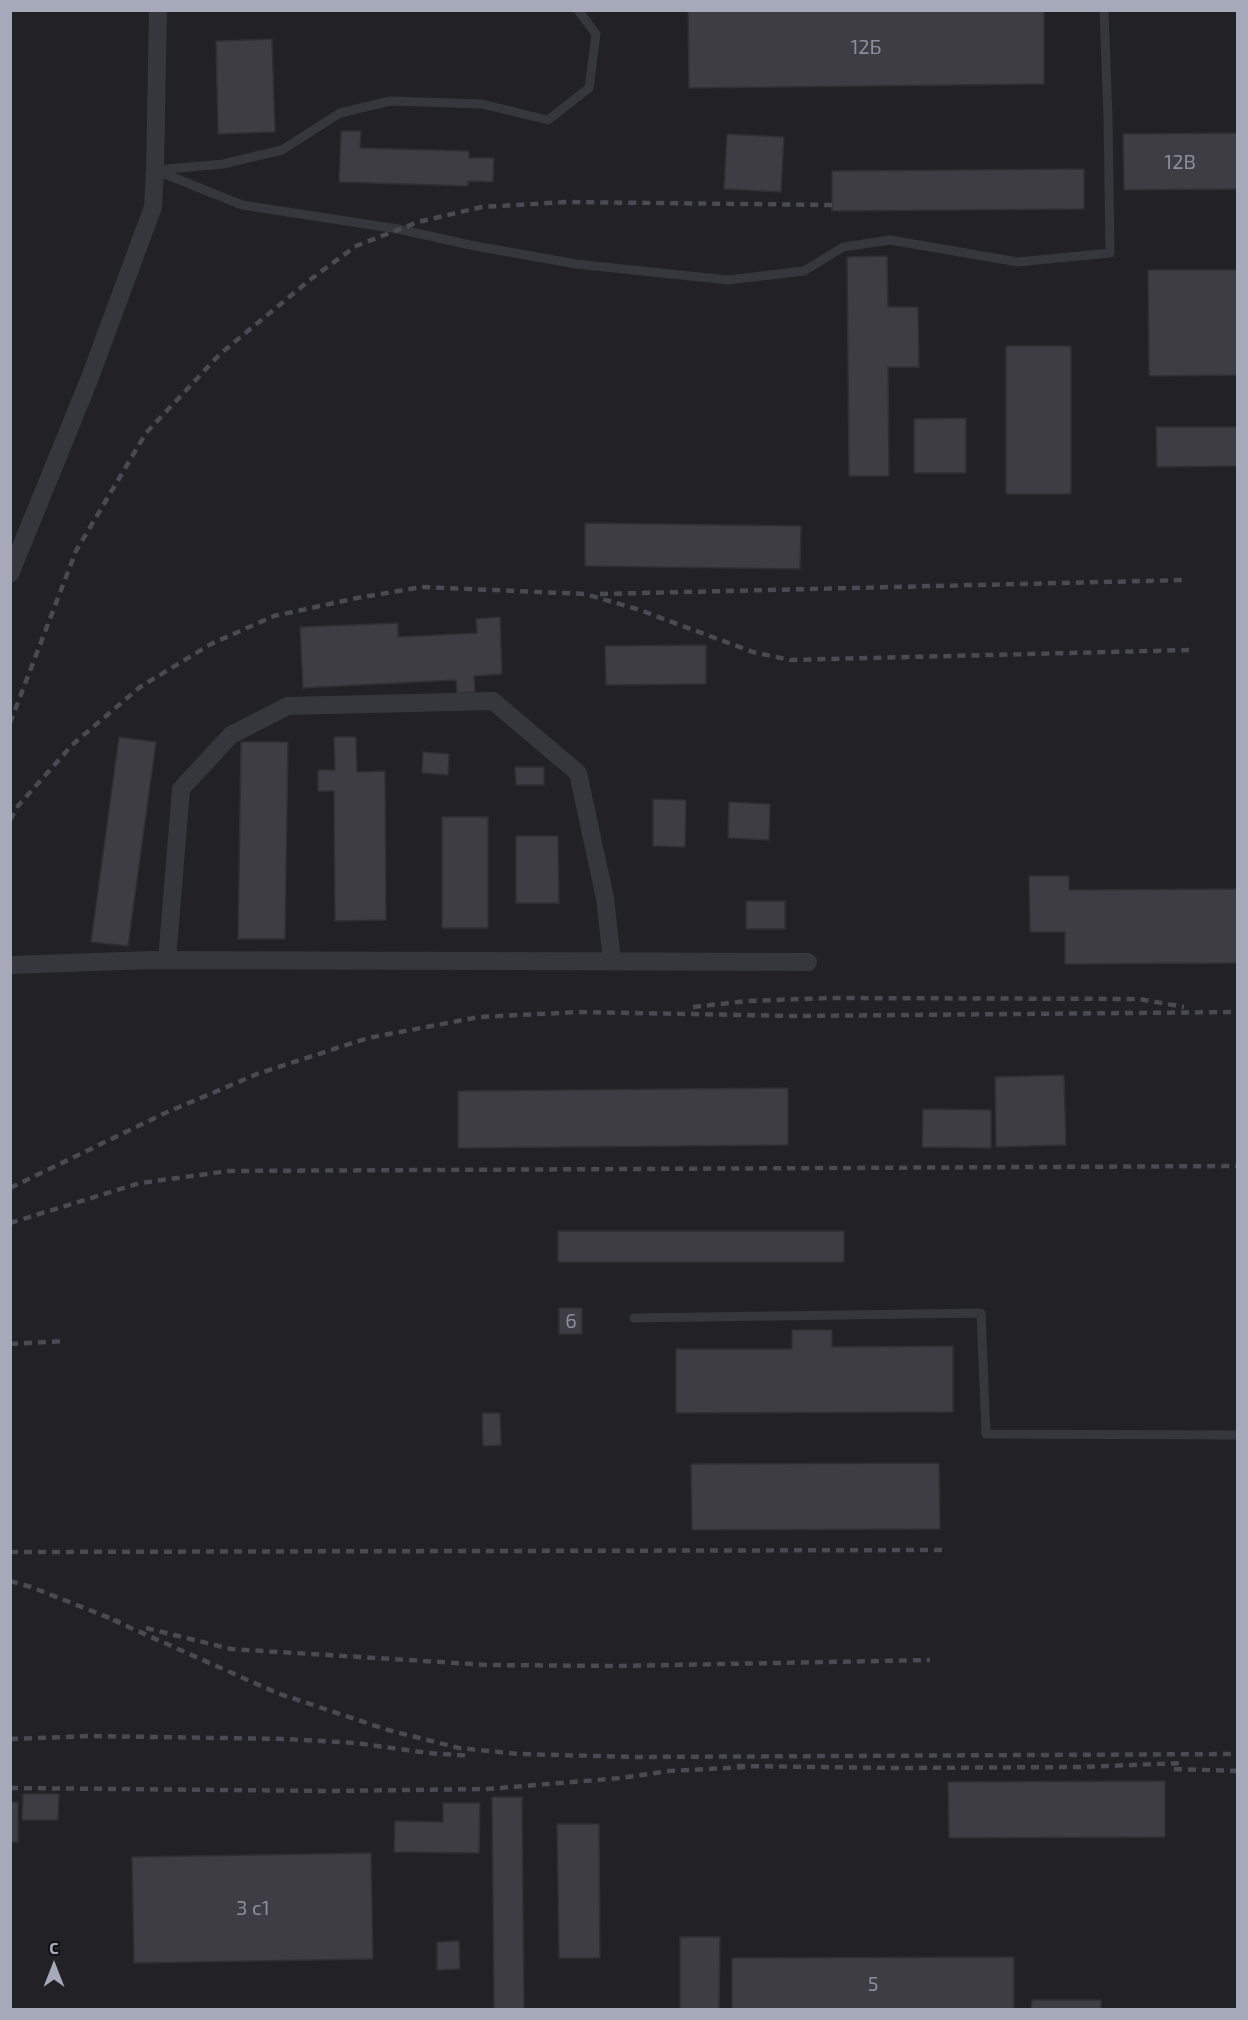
<!DOCTYPE html>
<html>
<head>
<meta charset="utf-8">
<style>
	body { margin:0 }
	#map { position:relative; width:1248px; height:2020px; overflow:hidden; background:#161518; font-family:"Exo 2",sans-serif }
	canvas { display:block }
	.frame { position:absolute; inset:0; border:12px solid #a6a9b9; pointer-events:none }
	.north { position:absolute; left:24px; top:1936px; width:60px; height:60px; -webkit-text-stroke:4px #111013; paint-order:stroke; rotate:0deg; font-size:16px; font-weight:700; line-height:24px; text-align:center; color:#a6a9b9 }
	.north::after { content:''; display:block; margin:auto; width:21px; height:27px; background:#a6a9b9; clip-path:polygon(50% 0,100% 100%,50% 72%,0 100%) }
</style>
</head>
<body>
<div id="map">
<canvas width="1248" height="2020"></canvas>
<div class="frame"></div>
<div class="north">С</div>
</div>
<script>
const ctx = document.querySelector('canvas').getContext('2d');
ctx.lineJoin = 'round';
function fillPath(path, color) { ctx.fillStyle = color; ctx.fill(path, 'evenodd'); }
const shape = rows => new Path2D(rows.map(r => 'M' + r).join(''));
function stroke(path, color, width, dash) { ctx.strokeStyle = color; ctx.lineWidth = width; ctx.lineCap = dash ? 'butt' : 'round'; ctx.setLineDash(dash || []); ctx.stroke(path); }
function label(font, color, halo, rows, align = 'center') {
  ctx.font = font + ' "Exo 2",sans-serif'; ctx.lineWidth = 4.5; ctx.setLineDash([]); ctx.textBaseline = 'middle'; ctx.strokeStyle = halo; ctx.fillStyle = color; for (const [text, x, y, turn = 0] of rows) {
    ctx.save(); ctx.translate(x, y); ctx.rotate((+turn || 0) * Math.PI / 180); ctx.textAlign = isNaN(turn) ? turn : align; if (halo) ctx.strokeText(text, 0, 0); ctx.fillText(text, 0, 0); ctx.restore();
  }
}
const built = shape([
	[11,11,1237,11,1237,2009,11,2009]
]);
const building = shape([
	[688,10,1044,10,1044,84,689,88,688,10],
	[272,39,275,132,218,134,216,41,272,39],
	[341,131,361,131,360,148,469,151,469,158,494,158,493,182,468,181,468,186,339,182,341,131],
	[1238,133,1238,189,1124,190,1123,134,1238,133],
	[727,134,784,137,781,192,724,189,727,134],
	[1084,169,1084,209,832,211,832,171,1084,169],
	[887,256,888,307,918,307,919,367,888,367,889,476,849,476,847,257,887,256],
	[1148,270,1238,270,1238,375,1149,376,1148,270],
	[1006,346,1071,346,1071,494,1006,494,1006,346],
	[966,418,966,473,914,473,914,419,966,418],
	[1156,427,1238,427,1238,466,1157,467,1156,427],
	[585,523,801,526,800,569,585,566,585,523],
	[500,617,502,674,474,676,475,692,457,693,456,680,303,688,300,627,398,623,398,637,477,633,476,619,500,617],
	[706,645,706,684,606,685,605,646,706,645],
	[119,737,156,742,128,946,91,942,119,737],
	[334,737,356,737,357,772,385,771,386,920,335,921,334,791,318,791,318,770,335,770,334,737],
	[241,742,288,742,285,939,238,939,241,742],
	[423,752,449,754,448,775,422,773,423,752],
	[515,767,544,767,544,785,516,785,515,767],
	[653,799,686,800,685,847,653,846,653,799],
	[729,802,770,804,769,840,728,838,729,802],
	[442,817,488,817,488,928,442,928,442,817],
	[516,836,558,836,559,903,516,903,516,836],
	[1029,876,1069,876,1069,890,1238,889,1238,963,1065,964,1065,932,1030,932,1029,876],
	[746,901,785,901,785,929,746,929,746,901],
	[1064,1075,1066,1145,996,1147,995,1077,1064,1075],
	[788,1088,788,1145,458,1148,458,1091,788,1088],
	[923,1109,991,1110,991,1148,922,1147,923,1109],
	[558,1231,844,1231,844,1262,558,1262,558,1231],
	[559,1308,582,1308,582,1334,559,1334,559,1308],
	[792,1330,832,1330,832,1347,953,1346,953,1412,676,1413,676,1349,792,1349,792,1330],
	[482,1413,500,1413,501,1445,483,1446,482,1413],
	[939,1463,940,1529,692,1530,691,1464,939,1463],
	[1165,1781,1165,1837,949,1838,948,1782,1165,1781],
	[23,1794,59,1794,58,1820,22,1820,23,1794],
	[492,1797,522,1797,524,2010,494,2010,492,1797],
	[10,1802,18,1802,18,1842,10,1842,10,1802],
	[443,1803,480,1803,479,1853,394,1852,395,1821,443,1822,443,1803],
	[557,1824,599,1824,600,1958,559,1958,557,1824],
	[371,1853,373,1959,134,1963,132,1857,371,1853],
	[680,1937,720,1937,719,2010,680,2010,680,1937],
	[459,1941,460,1969,437,1970,437,1942,459,1941],
	[1014,1957,1014,2010,732,2010,732,1958,1014,1957],
	[1032,2000,1101,2000,1101,2010,1031,2010,1032,2000]
]);
const lane = shape([
	[155,170,242,205,398,229,470,245,576,264,728,280,804,271,843,247,890,240,1018,262,1110,253,1108,117,1104,10],
	[158,170,223,164,282,150,340,113,390,101,482,104,548,120,589,88,596,34,578,10],
	[634,1318,981,1313,986,1434,1238,1435]
]);
const street = shape([
	[10,574,89,380,153,207,155,170,158,10],
	[167,960,181,789,231,735,288,706,493,701,578,773,605,898,612,961],
	[10,965,151,960,808,962]
]);
const rail = shape([
	[600,594,1186,580],
	[10,723,76,551,146,433,220,354,311,279,356,246,418,222,482,207,566,202,832,205],
	[10,820,18,806,72,745,140,687,211,644,274,616,357,598,422,587,585,594,637,609,753,652,790,660,1189,650],
	[693,1007,747,1001,829,998,1139,999,1184,1007],
	[10,1188,163,1114,257,1074,368,1038,479,1017,579,1012,795,1016,1238,1012],
	[10,1223,140,1183,229,1171,1238,1166],
	[10,1344,66,1341],
	[10,1552,947,1550],
	[10,1581,31,1587,120,1622],
	[113,1620,277,1693,388,1730,459,1748,519,1754,636,1757,1238,1754],
	[146,1628,231,1649,488,1665,619,1666,930,1660],
	[10,1739,91,1736,285,1739,356,1743,428,1753,471,1756],
	[737,1766,897,1768,1081,1767,1184,1763],
	[1174,1769,1238,1771],
	[10,1788,330,1791,487,1789,621,1778,669,1771,746,1767]
]);
const numberNames = [
	["12Б",866,47],
	["12В",1180,162],
	["6",571,1321],
	["3 с1",253,1908],
	["5",873,1984]
];
fillPath(built, '#222125');
fillPath(building, '#3d3d43');
stroke(building, '#302f34', 1.5);
stroke(lane, '#36363d', 9);
stroke(street, '#36363d', 18);
stroke(rail, '#494a52', 4.5, [8, 6]);
label('20px', '#8c8e9c', null, numberNames);
</script>
</body>
</html>
